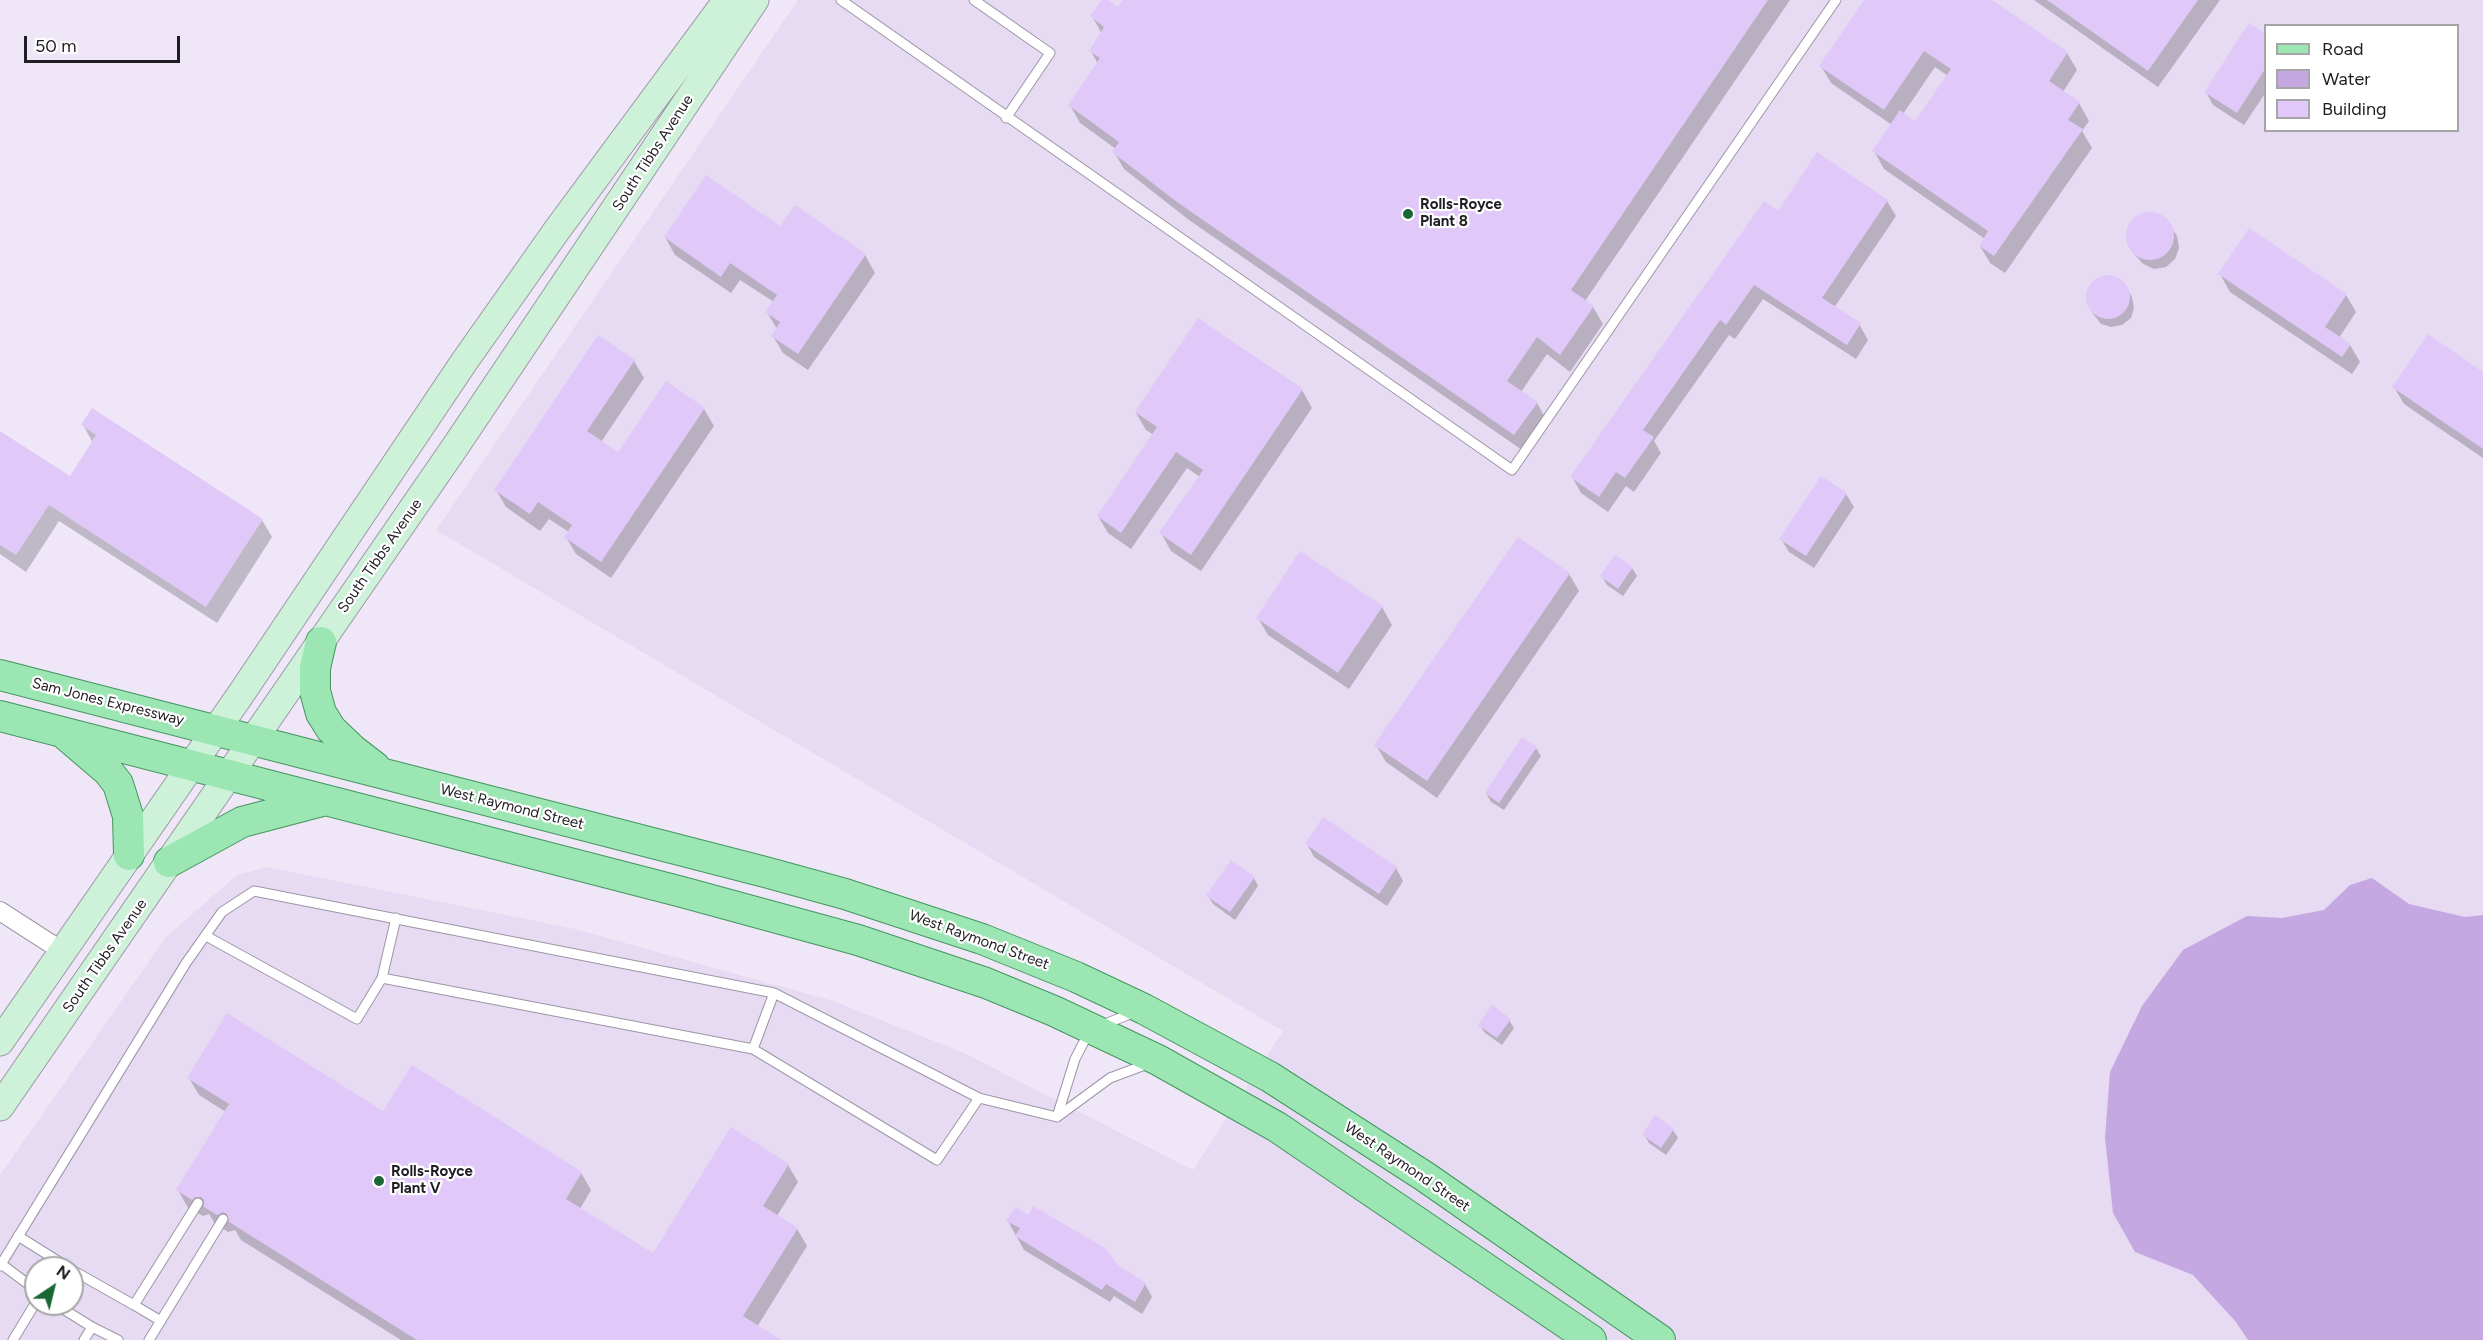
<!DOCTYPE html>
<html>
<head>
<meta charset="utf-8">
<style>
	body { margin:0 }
	#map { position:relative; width:2483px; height:1340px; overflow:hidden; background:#efe7f8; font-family:Figtree,sans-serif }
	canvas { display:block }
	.legend { position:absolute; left:2264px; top:24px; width:195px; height:108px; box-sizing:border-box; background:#fff; border:2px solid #a6a5a7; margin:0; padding:8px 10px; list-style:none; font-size:18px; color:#201d23 }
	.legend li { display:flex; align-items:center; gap:12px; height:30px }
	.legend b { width:30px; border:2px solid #a6a5a7 }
	.north { position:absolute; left:24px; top:1256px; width:60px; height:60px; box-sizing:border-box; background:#fff; border:2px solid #a6a5a7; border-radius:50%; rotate:35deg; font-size:16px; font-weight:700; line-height:24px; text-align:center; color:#201d23 }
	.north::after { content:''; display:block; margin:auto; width:21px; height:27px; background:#1a6736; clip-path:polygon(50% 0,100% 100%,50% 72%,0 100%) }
	.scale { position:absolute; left:24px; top:36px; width:156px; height:27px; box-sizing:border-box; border:3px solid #201d23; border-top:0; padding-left:8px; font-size:18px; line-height:21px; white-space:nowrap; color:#201d23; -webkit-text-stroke:4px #fff; paint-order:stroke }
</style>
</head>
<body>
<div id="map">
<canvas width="2483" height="1340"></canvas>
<ul class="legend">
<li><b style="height:8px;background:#9be6b3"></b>Road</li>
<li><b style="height:16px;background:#c5a8e1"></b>Water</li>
<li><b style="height:16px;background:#e0c9f8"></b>Building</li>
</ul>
<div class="north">N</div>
<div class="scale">50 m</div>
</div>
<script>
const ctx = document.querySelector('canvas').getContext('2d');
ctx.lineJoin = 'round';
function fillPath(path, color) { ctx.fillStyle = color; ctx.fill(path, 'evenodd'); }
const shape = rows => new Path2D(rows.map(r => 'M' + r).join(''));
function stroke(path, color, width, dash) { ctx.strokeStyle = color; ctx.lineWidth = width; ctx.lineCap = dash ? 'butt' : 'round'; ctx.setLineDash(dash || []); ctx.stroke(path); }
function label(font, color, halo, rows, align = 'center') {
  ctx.font = font + ' Figtree,sans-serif'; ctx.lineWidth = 4.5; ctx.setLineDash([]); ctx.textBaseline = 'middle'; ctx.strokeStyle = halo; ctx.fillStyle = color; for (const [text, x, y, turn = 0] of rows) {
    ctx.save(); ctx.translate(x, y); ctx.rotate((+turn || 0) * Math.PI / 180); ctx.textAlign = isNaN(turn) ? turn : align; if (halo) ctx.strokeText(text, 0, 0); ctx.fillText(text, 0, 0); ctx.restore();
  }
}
const built = shape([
	[798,0,2483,0,2483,1340,0,1340,0,1175,166,937,237,875,267,867,575,929,833,1001,962,1052,1193,1170,1283,1031,436,530],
	[2266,26,2458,26,2458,130,2266,130],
	[36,1268,72,1268,72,1304,36,1304]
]);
const water = shape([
	[2372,878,2409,904,2465,917,2483,915,2483,1340,2248,1340,2236,1322,2193,1275,2135,1252,2113,1213,2105,1138,2110,1072,2142,1006,2183,950,2247,916,2282,918,2324,910,2350,885]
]);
const shadow = shape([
	[1104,0,1119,9,1125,0,1790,0,1585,301,1593,307,1603,324,1570,372,1547,354,1521,392,1537,403,1547,421,1525,452,1189,220,1124,169,1114,152,1116,149,1080,123,1070,105,1098,64,1091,51,1102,34,1092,16],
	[1865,0,1989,0,2067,53,2077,70,2063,92,2079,103,2089,121,2082,131,2092,148,2005,273,1990,263,1980,246,1985,239,1884,169,1874,151,1892,125,1831,83,1821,66],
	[1935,67,1948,76,1916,123,1903,114],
	[2034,0,2220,0,2158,87],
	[2250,25,2266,35,2266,92,2244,125,2213,105,2206,92],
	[1887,201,1896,216,1834,308,1859,324,1868,340,1856,359,1763,299,1735,339,1729,335,1654,441,1661,453,1634,492,1626,486,1608,512,1581,493,1572,477,1779,213],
	[2152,213,2164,217,2171,227,2177,236,2179,248,2175,259,2166,267,2154,269,2143,264,2135,255,2130,246,2127,234,2132,223,2141,215],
	[665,237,865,255,875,273,808,370,783,353,773,336,777,329,767,312,774,302,740,280,731,293,675,255],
	[2220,274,2346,295,2356,312,2339,338,2350,345,2360,362,2352,374,2230,292],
	[2110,276,2120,280,2127,288,2132,297,2134,308,2131,318,2122,325,2111,327,2101,324,2094,315,2089,306,2087,295,2091,285,2099,278],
	[634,361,644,378,601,442,619,455,704,409,714,426,611,578,576,554,566,537,569,532,549,519,540,531,506,507,496,490],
	[2483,374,2483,458,2404,404,2394,387],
	[1302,390,1312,408,1201,571,1171,551,1161,533,1200,477,1187,468,1131,549,1108,533,1098,516,1154,435,1146,430,1136,413],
	[83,425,262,520,272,537,217,623,59,521,26,572,0,554,0,433,70,478,93,443],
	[1846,494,1854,507,1814,568,1789,552,1781,539],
	[1632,568,1637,576,1623,596,1607,585,1602,576],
	[1569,574,1579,591,1437,798,1386,762,1376,745],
	[1382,607,1392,625,1349,689,1268,635,1258,618],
	[1536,748,1541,756,1504,810,1491,802,1486,793],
	[1307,844,1396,868,1403,881,1387,906,1314,857],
	[1254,878,1258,886,1235,920,1213,904,1208,896],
	[1509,1020,1514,1028,1502,1045,1485,1033,1480,1025],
	[189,1078,384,1113,581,1173,591,1190,580,1209,653,1255,788,1165,798,1182,777,1216,797,1229,807,1246,757,1327,778,1340,401,1340,241,1240,235,1230,228,1232,215,1224,209,1214,203,1216,188,1208,178,1190,226,1112,199,1095],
	[1673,1130,1678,1138,1666,1155,1649,1143,1644,1135],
	[1008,1221,1117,1267,1145,1284,1152,1297,1142,1314,1114,1296,1110,1302,1024,1250]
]);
const building = shape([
	[1102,0,1108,0,1118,7,1123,0,1768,0,1571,290,1594,306,1560,355,1537,337,1507,381,1538,402,1514,435,1177,202,1112,152,1119,142,1068,105,1100,58,1089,51,1104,27,1090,16],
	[1864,0,1992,0,2068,52,2049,81,2080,102,2068,120,2083,129,1994,256,1979,246,1988,231,1872,151,1900,110,1915,121,1951,69,1924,51,1884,110,1819,66],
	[2047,0,2198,0,2148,71],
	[2249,23,2265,33,2265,69,2237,113,2204,92],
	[1817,152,1888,200,1822,298,1861,323,1847,345,1754,285,1726,325,1720,320,1643,430,1654,437,1625,478,1616,472,1599,497,1570,477,1764,201,1778,211],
	[706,175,780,226,795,205,866,254,798,354,771,336,780,322,765,312,777,295,730,263,721,277,664,237],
	'2126 236a24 24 0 1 1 48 0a24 24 0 1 1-48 0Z',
	[2249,228,2347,294,2325,327,2351,344,2342,357,2218,274],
	'2086 297a22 22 0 1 1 44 0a22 22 0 1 1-44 0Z',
	[1198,318,1303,389,1191,555,1159,533,1203,470,1176,452,1121,533,1097,516,1157,427,1135,412],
	[2428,334,2483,372,2483,449,2392,387],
	[598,335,635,360,587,431,618,452,666,381,705,408,601,562,564,537,572,525,538,502,530,514,494,490],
	[92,408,263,519,206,607,49,505,16,555,0,545,0,431,70,476,96,435,81,425],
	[1821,476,1847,493,1806,556,1779,539],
	[1518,537,1570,573,1427,781,1374,745],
	[1300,551,1383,606,1338,673,1256,618],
	[1615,555,1633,567,1618,589,1600,576],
	[1522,737,1537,747,1499,803,1485,793],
	[1323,817,1397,867,1379,894,1305,844],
	[1231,860,1255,877,1230,912,1206,896],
	[1492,1005,1511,1019,1497,1038,1478,1025],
	[227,1013,383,1111,412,1065,582,1172,566,1199,653,1253,731,1127,789,1164,763,1206,798,1228,743,1316,781,1340,417,1340,229,1222,227,1214,223,1212,217,1215,204,1207,204,1200,201,1197,195,1197,192,1200,176,1190,229,1104,187,1078],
	[1655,1115,1674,1129,1661,1148,1642,1135],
	[1033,1206,1105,1248,1118,1265,1146,1283,1135,1302,1106,1284,1102,1290,1015,1236,1020,1228,1006,1221,1016,1207,1029,1215]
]);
const service = shape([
	[841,0,1512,470,1836,0],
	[974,0,1050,53,1006,118],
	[206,936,357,1019,382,978,396,918],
	[382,978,753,1049,937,1160,979,1098],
	[1100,1026,1135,1012],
	[753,1049,774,993],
	[1057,1117,1075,1059,1089,1032],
	[18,1236,69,1268],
	[0,1263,36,1290],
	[0,1266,186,963,222,912,254,891,774,993,979,1098,1057,1117,1110,1078,1150,1063],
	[72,1270,134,1305,198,1203],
	[55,1304,92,1327,118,1340],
	[134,1305,161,1321],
	[13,1340,36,1302],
	[84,1340,92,1327],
	[149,1340,223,1219]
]);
const minor = shape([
	[0,911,62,951]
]);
const secondary = shape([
	[0,1042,243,691,464,362,557,230,727,0],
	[0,1107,453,450,755,0]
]);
const primary = shape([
	[321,642,315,668,315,691,321,713,331,729,353,750,375,767],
	[0,675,765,872,845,894,982,939,1076,977,1144,1009,1270,1077,1424,1176,1660,1340],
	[0,716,682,892,858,940,986,983,1054,1011,1158,1060,1277,1127,1591,1340],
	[67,736,108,771,118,784,128,816,129,855],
	[169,862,242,822,322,801]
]);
const markers = [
	[1408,214,6,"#1a6736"],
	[379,1181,6,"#1a6736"]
];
const streetNames = [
	["South Tibbs Avenue",653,153,-57],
	["South Tibbs Avenue",380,556,-55],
	["Sam Jones Expressway",108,702,14],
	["West Raymond Street",512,807,14],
	["West Raymond Street",979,940,20],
	["South Tibbs Avenue",105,956,-55],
	["West Raymond Street",1407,1167,34]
];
const poiNames = [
	["Rolls-Royce",1420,205],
	["Plant 8",1420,222],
	["Rolls-Royce",391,1172],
	["Plant V",391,1189]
];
fillPath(built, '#e6dbf2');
fillPath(water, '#c5a8e1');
fillPath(shadow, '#0003');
fillPath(building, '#e0c9f8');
stroke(service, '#9d96a5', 11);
stroke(minor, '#9d96a5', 20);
stroke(secondary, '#9d96a5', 29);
stroke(primary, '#44955f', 32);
stroke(service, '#fff', 9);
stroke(minor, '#fff', 18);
stroke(secondary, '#cdf2d9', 27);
stroke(primary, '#9be6b3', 30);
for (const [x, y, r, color] of markers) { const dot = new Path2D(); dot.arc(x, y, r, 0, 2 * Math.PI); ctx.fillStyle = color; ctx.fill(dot); stroke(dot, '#fff', 2); }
label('15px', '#201d23', '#fff', streetNames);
label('bold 15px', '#201d23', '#fff', poiNames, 'left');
</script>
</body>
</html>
